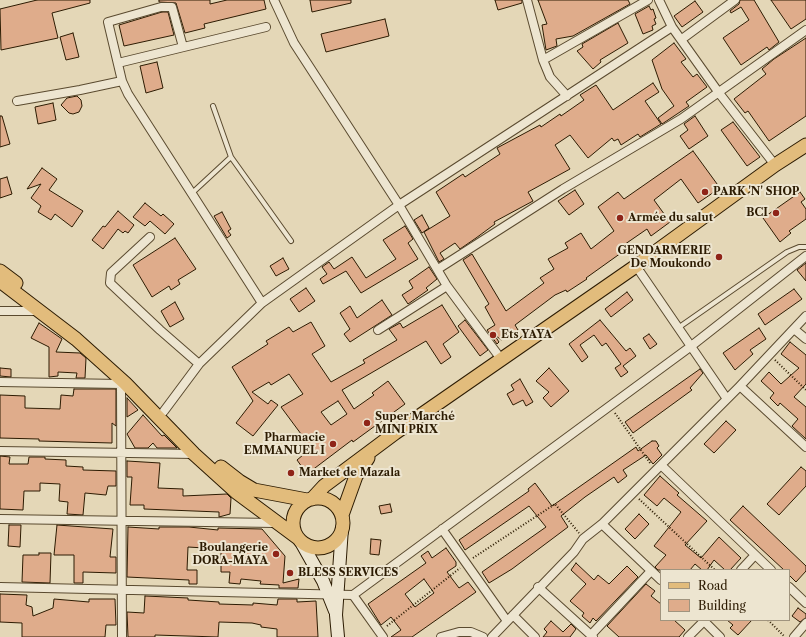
<!DOCTYPE html>
<html>
<head>
<meta charset="utf-8">
<style>
	body { margin:0 }
	#map { position:relative; width:806px; height:637px; overflow:hidden; background:#e4d7b7; font-family:"Libre Caslon Text",serif }
	canvas { display:block }
	.legend { position:absolute; left:660px; top:569px; width:130px; height:52px; box-sizing:border-box; background:#ede5d0; border:1px solid #a0947e; margin:0; padding:5px 7px; list-style:none; font-size:12px; color:#2c1b02 }
	.legend li { display:flex; align-items:center; gap:8px; height:20px }
	.legend b { width:20px; border:1px solid #a0947e }
</style>
</head>
<body>
<div id="map">
<canvas width="806" height="637"></canvas>
<ul class="legend">
<li><b style="height:5px;background:#e2bc7c"></b>Road</li>
<li><b style="height:11px;background:#dfac8b"></b>Building</li>
</ul>
</div>
<script>
const ctx = document.querySelector('canvas').getContext('2d');
ctx.lineJoin = 'round';
function fillPath(path, color) { ctx.fillStyle = color; ctx.fill(path, 'evenodd'); }
const shape = rows => new Path2D(rows.map(r => 'M' + r).join(''));
function stroke(path, color, width, dash) { ctx.strokeStyle = color; ctx.lineWidth = width; ctx.lineCap = dash ? 'butt' : 'round'; ctx.setLineDash(dash || []); ctx.stroke(path); }
function label(font, color, halo, rows, align = 'center') {
  ctx.font = font + ' "Libre Caslon Text",serif'; ctx.lineWidth = 4; ctx.setLineDash([]); ctx.textBaseline = 'middle'; ctx.strokeStyle = halo; ctx.fillStyle = color; for (const [text, x, y, turn = 0] of rows) {
    ctx.save(); ctx.translate(x, y); ctx.rotate((+turn || 0) * Math.PI / 180); ctx.textAlign = isNaN(turn) ? turn : align; if (halo) ctx.strokeText(text, 0, 0); ctx.fillText(text, 0, 0); ctx.restore();
  }
}
const building = shape([
	[37,0,90,0,90,3,52,13,58,38,1,50,0,9,37,0],
	[159,0,210,0,210,4,227,0,264,0,266,9,204,24,205,28,185,33,176,3,159,2,159,0],
	[310,0,351,0,351,3,312,12,310,0],
	[495,0,522,0,522,3,498,10,495,0],
	[538,0,628,0,630,4,573,36,556,39,557,46,546,50,542,25,547,24,538,0],
	[740,0,754,0,779,42,769,50,767,47,741,65,723,38,749,20,741,7,731,13,730,11,739,4,740,0],
	[771,0,806,0,806,19,791,29,771,0],
	[695,1,703,12,682,27,674,16,695,1],
	[649,6,651,10,653,9,656,18,654,19,656,24,652,26,653,30,643,34,635,14,649,6],
	[162,12,168,12,174,35,124,46,119,25,162,12],
	[385,19,389,36,326,52,321,34,385,19],
	[618,23,628,43,600,60,601,62,593,69,577,51,583,47,582,44,618,23],
	[73,33,79,57,66,60,60,37,73,33],
	[806,38,806,116,769,141,748,111,745,113,734,99,766,74,762,69,774,59,806,38],
	[674,43,686,59,681,62,693,77,697,74,707,87,686,102,689,106,662,124,658,118,674,106,662,89,652,60,674,43],
	[157,62,163,88,146,93,140,66,157,62],
	[653,83,659,92,645,101,661,124,640,137,638,134,621,145,618,139,614,141,612,138,588,158,570,135,555,145,570,169,528,192,533,201,494,222,495,224,476,238,460,249,455,243,440,253,444,259,439,262,424,232,450,216,436,192,463,174,465,177,500,154,497,148,540,125,541,127,560,114,561,116,584,100,580,95,596,85,613,110,653,83],
	[77,96,81,100,82,106,79,112,73,114,69,113,61,105,67,98,77,96],
	[53,103,56,120,38,124,35,107,53,103],
	[0,116,2,116,10,144,0,147,0,116],
	[695,116,708,136,689,149,680,136,688,130,684,124,695,116],
	[733,122,760,157,747,166,721,130,733,122],
	[693,151,720,188,698,203,681,179,654,200,670,222,651,236,647,229,618,249,621,253,586,278,587,279,567,292,566,290,555,295,515,325,518,330,501,340,493,333,499,342,497,344,487,330,495,325,485,307,489,304,463,260,472,254,506,311,544,283,540,278,554,269,548,259,568,248,565,243,581,233,591,249,614,231,598,207,618,192,624,199,693,151],
	[42,168,57,179,49,190,83,211,72,227,55,214,51,220,38,212,41,206,31,198,41,184,27,189,42,168],
	[7,177,12,194,0,198,0,179,7,177],
	[575,190,584,204,569,215,558,201,575,190],
	[800,192,805,199,801,202,806,209,806,219,789,231,791,233,780,242,763,218,800,192],
	[145,203,161,216,163,214,174,224,165,234,150,221,145,226,133,217,145,203],
	[118,211,134,225,128,233,125,231,123,233,118,229,103,249,92,240,103,226,105,227,118,211],
	[222,212,231,229,228,231,231,235,227,238,214,216,222,212],
	[422,215,429,228,422,233,414,220,422,215],
	[405,226,413,239,408,243,418,259,361,293,346,271,323,284,320,279,327,274,322,267,329,262,334,269,352,257,366,278,396,259,383,240,405,226],
	[175,238,196,269,178,280,180,284,171,290,169,286,152,297,133,265,175,238],
	[283,258,289,269,276,276,270,266,283,258],
	[806,263,806,281,797,270,806,263],
	[429,267,437,279,426,288,428,290,408,304,402,295,413,288,409,281,429,267],
	[306,288,315,301,299,312,290,299,306,288],
	[794,289,802,299,765,325,758,314,794,289],
	[627,292,633,300,611,317,605,309,627,292],
	[382,300,392,315,350,342,344,334,350,329,340,313,350,306,357,318,382,300],
	[175,302,184,319,170,327,161,311,175,302],
	[442,305,459,332,443,344,451,357,441,364,426,341,342,390,354,409,374,395,372,393,388,381,405,404,353,442,352,440,307,474,297,460,303,455,295,444,304,438,281,407,303,394,289,374,271,385,269,382,252,392,268,404,271,400,278,405,253,436,236,423,253,401,232,367,268,344,266,341,289,327,293,332,311,322,325,346,312,354,331,382,365,363,363,360,397,340,389,329,400,323,403,328,442,305],
	[338,401,347,414,331,425,321,412,338,401],
	[465,320,488,350,480,356,458,326,465,320],
	[600,320,626,351,630,348,636,356,623,366,628,372,621,377,615,368,621,364,606,343,602,346,594,335,580,345,588,357,582,362,569,344,600,320],
	[39,323,62,339,56,352,80,353,86,358,85,378,76,378,77,373,58,372,58,376,49,377,49,347,31,338,39,323],
	[759,328,766,339,750,350,753,354,735,370,723,353,759,328],
	[649,334,657,344,650,349,643,338,649,334],
	[790,342,806,355,806,384,794,397,806,407,806,439,792,426,798,419,780,403,778,406,770,398,774,393,761,381,769,372,781,384,799,368,781,354,790,342],
	[0,368,11,369,11,377,0,376,0,368],
	[549,368,569,391,551,407,543,398,549,392,536,381,549,368],
	[700,369,703,373,690,388,692,390,633,433,625,422,700,369],
	[520,379,533,402,526,406,523,400,513,405,507,394,514,390,511,385,520,379],
	[74,389,116,389,116,426,112,423,112,443,39,441,39,439,0,438,0,395,25,396,25,408,60,409,61,395,73,396,74,389],
	[127,398,138,410,127,417,127,398],
	[143,415,162,436,164,435,177,448,157,448,153,443,148,448,135,448,127,434,143,415],
	[726,421,736,430,714,453,704,444,726,421],
	[652,441,656,441,659,446,657,448,662,455,653,464,646,455,623,470,627,476,618,483,614,477,585,497,561,516,568,527,512,569,489,583,482,572,546,527,529,506,465,550,459,540,529,491,528,489,535,483,552,506,636,447,638,451,652,441],
	[0,456,10,457,9,464,28,464,29,457,45,457,45,459,66,460,66,466,83,467,83,470,116,471,116,486,108,486,106,495,85,493,83,515,67,514,68,502,59,501,60,484,40,483,40,491,24,491,23,510,0,509,0,456],
	[127,461,160,463,158,488,183,489,183,496,227,494,231,498,230,514,219,517,219,512,144,509,144,505,130,505,132,477,127,477,127,461],
	[801,467,806,471,806,486,779,515,767,504,801,467],
	[660,476,679,493,677,495,707,521,685,545,701,558,719,537,741,558,730,570,725,570,714,560,707,570,702,570,695,564,690,570,658,570,655,567,666,555,654,546,681,512,664,498,657,506,644,495,660,476],
	[390,504,392,512,381,514,379,506,390,504],
	[743,506,806,566,806,571,796,582,789,575,789,570,784,570,730,520,743,506],
	[639,514,649,524,635,539,625,529,639,514],
	[9,525,21,525,20,547,8,546,9,525],
	[57,525,113,529,110,557,116,557,116,573,83,572,83,583,74,583,74,555,54,555,57,525],
	[128,527,159,529,159,527,189,527,218,530,218,528,262,529,285,556,283,583,299,579,298,588,279,588,279,585,260,584,261,581,241,579,240,584,229,583,230,572,221,572,221,549,188,547,187,570,197,570,197,584,189,584,189,580,127,577,128,527],
	[371,539,381,540,379,555,370,554,371,539],
	[446,548,456,562,456,566,447,572,459,588,468,582,476,592,412,637,391,637,401,630,391,617,381,625,368,604,426,563,421,556,428,551,432,558,446,548],
	[424,579,434,593,415,607,405,594,424,579],
	[39,553,51,553,50,583,22,582,23,555,39,555,39,553],
	[576,563,594,580,598,575,609,584,627,566,638,577,596,621,593,618,590,623,582,616,584,613,570,601,586,584,571,570,576,563],
	[646,584,655,591,651,596,661,604,661,620,674,620,685,630,679,637,619,637,607,626,646,584],
	[0,594,27,595,26,605,32,607,33,616,53,608,54,599,89,602,89,599,115,599,116,625,106,625,105,637,22,637,22,623,0,622,0,594],
	[145,596,188,598,188,600,219,602,219,604,253,605,253,603,277,605,278,599,297,599,297,602,316,601,318,637,277,637,277,629,261,627,261,625,252,623,219,622,218,637,155,635,155,637,128,637,127,612,144,613,145,596],
	[798,608,806,614,806,618,800,622,792,616,798,608],
	[727,620,752,620,738,635,730,628,733,625,727,620],
	[551,621,563,632,571,624,576,629,570,637,543,637,547,632,544,629,551,621]
]);
const path = shape([
	[775,360,806,390],
	[615,413,650,463],
	[639,499,715,570],
	[473,558,555,504,579,533],
	[768,620,785,637],
	[387,626,460,568]
]);
const lane = shape([
	[213,106,231,157,291,241],
	[191,194,231,157],
	[678,328,787,252,799,247,806,247]
]);
const street = shape([
	[274,0,294,43,399,205,447,286,501,359],
	[527,0,543,60,550,77,567,96],
	[659,0,672,27,719,93,775,165],
	[682,39,735,0],
	[183,47,172,7,161,7,108,22,122,81,128,94,262,303],
	[543,60,648,0],
	[118,63,266,27],
	[17,101,80,90,122,81],
	[150,237,111,273,110,283,160,330,199,364],
	[636,266,727,399],
	[438,269,563,189,681,119,806,30],
	[0,311,39,311],
	[794,329,806,339],
	[378,330,447,286],
	[0,382,121,384],
	[740,386,806,447],
	[164,411,199,364,262,303,399,205,672,27],
	[0,451,194,454],
	[661,465,771,570],
	[0,519,275,523],
	[602,524,661,580],
	[442,529,507,621],
	[741,570,755,555],
	[0,587,353,595,690,347,806,256],
	[538,587,593,637],
	[789,587,806,603],
	[353,595,383,637],
	[513,615,535,637],
	[703,620,720,637],
	[591,635,651,571],
	[122,637,121,384,125,383],
	[441,637,459,632,471,632,483,637],
	[492,637,574,552,583,539,602,524,740,386,806,316],
	[688,637,704,621],
	[794,637,806,623]
]);
const secondary = shape([
	[301,542,323,581,335,611],
	[338,637,336,615,342,528]
]);
const primary = shape([
	[0,271,16,283],
	[0,281,76,339,125,383,194,454,236,492,298,538],
	[221,467,239,481,254,490,307,500],
	'293 523a25 25 0 1 1 50 0a25 25 0 1 1-50 0Z',
	[312,499,324,486,395,433,636,266,775,165,806,145],
	[342,515,356,476,368,458]
]);
const markers = [
	[705,192,4,"#8f2418"],
	[776,213,4,"#8f2418"],
	[620,218,4,"#8f2418"],
	[719,257,4,"#8f2418"],
	[493,335,4,"#8f2418"],
	[367,423,4,"#8f2418"],
	[333,444,4,"#8f2418"],
	[291,473,4,"#8f2418"],
	[276,554,4,"#8f2418"],
	[290,573,4,"#8f2418"]
];
const poiNames = [
	["PARK 'N' SHOP",713,192],
	["BCI",768,213,"right"],
	["Armée du salut",628,218],
	["GENDARMERIE",711,251,"right"],
	["De Moukondo",711,264,"right"],
	["Ets YAYA",501,335],
	["Super Marché",375,417],
	["MINI PRIX",375,430],
	["Pharmacie",325,438,"right"],
	["EMMANUEL I",325,451,"right"],
	["Market de Mazala",299,473],
	["Boulangerie",268,548,"right"],
	["DORA-MAYA",268,561,"right"],
	["BLESS SERVICES",298,573]
];
fillPath(building, '#dfac8b');
stroke(building, '#2c1b02', 1);
stroke(lane, '#5a4a2f', 6);
stroke(street, '#5a4a2f', 10);
stroke(secondary, '#2c1b02', 14);
stroke(primary, '#2c1b02', 15);
stroke(path, '#2c1b02', 2, [1, 2]);
stroke(lane, '#ede5d0', 4);
stroke(street, '#ede5d0', 8);
stroke(secondary, '#ede5d0', 12);
stroke(primary, '#e2bc7c', 13);
for (const [x, y, r, color] of markers) { const dot = new Path2D(); dot.arc(x, y, r, 0, 2 * Math.PI); ctx.fillStyle = color; ctx.fill(dot); stroke(dot, '#ede5d0', 1.5); }
label('bold 11px', '#2c1b02', '#ede5d0', poiNames, 'left');
</script>
</body>
</html>
